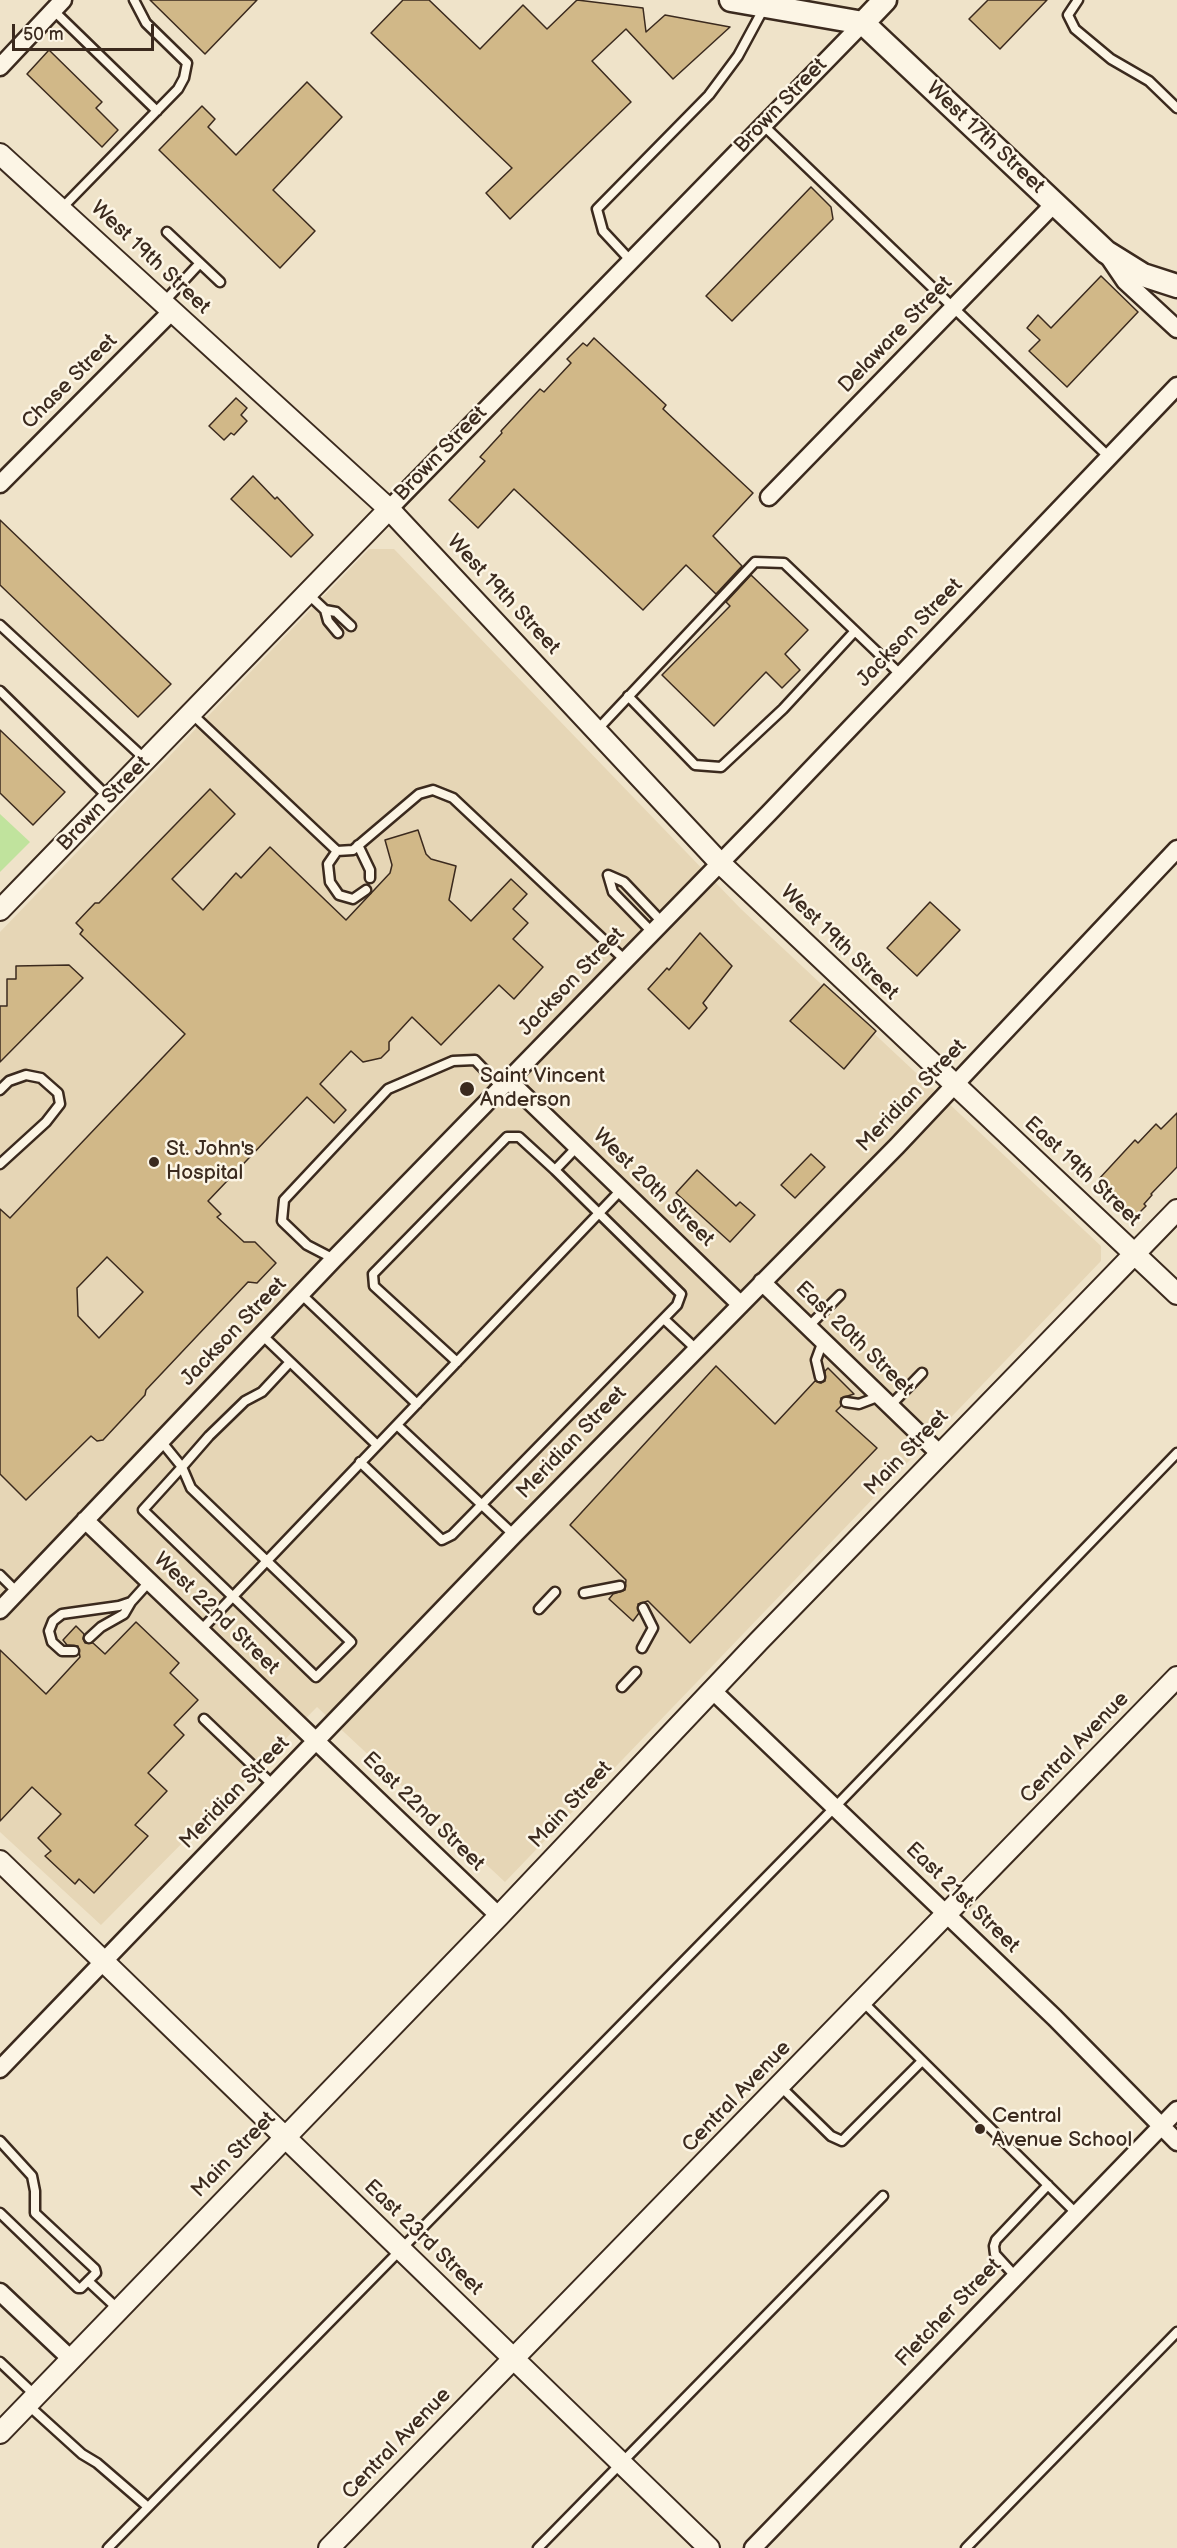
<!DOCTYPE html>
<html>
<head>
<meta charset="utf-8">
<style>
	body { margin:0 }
	#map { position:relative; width:1177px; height:2548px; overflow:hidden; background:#efe3c9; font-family:"Balsamiq Sans",sans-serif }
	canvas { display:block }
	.scale { position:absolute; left:12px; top:24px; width:142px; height:27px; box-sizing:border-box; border:3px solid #3b2a1e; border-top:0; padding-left:8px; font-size:18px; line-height:21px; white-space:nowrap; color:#3b2a1e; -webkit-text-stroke:4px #fcf5e5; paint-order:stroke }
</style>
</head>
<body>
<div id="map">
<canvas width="1177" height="2548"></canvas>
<div class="scale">50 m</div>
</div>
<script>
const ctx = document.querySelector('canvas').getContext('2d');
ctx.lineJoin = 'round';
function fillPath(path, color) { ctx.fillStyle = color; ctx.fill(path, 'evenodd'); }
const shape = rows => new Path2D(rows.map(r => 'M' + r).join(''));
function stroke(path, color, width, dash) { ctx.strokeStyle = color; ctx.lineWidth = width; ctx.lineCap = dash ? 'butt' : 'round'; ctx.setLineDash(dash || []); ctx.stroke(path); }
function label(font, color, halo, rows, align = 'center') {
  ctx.font = font + ' "Balsamiq Sans",sans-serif'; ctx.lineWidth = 5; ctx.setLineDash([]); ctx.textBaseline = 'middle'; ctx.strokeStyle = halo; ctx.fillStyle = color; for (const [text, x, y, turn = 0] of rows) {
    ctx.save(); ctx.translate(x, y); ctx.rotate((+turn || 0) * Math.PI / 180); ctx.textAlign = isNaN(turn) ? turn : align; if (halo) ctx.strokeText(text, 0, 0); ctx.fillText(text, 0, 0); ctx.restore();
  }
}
const built = shape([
	[369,549,394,549,741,909,1101,1246,1101,1261,505,1882,317,1707,101,1925,0,1832,0,932]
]);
const green = shape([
	[0,814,30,842,0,872]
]);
const building = shape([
	[150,0,257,0,205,54,150,0],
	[403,0,429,0,480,49,523,5,547,29,577,0,643,8,646,32,665,15,730,27,673,79,626,29,592,61,631,102,510,219,486,193,512,168,371,33,403,0],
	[988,0,1047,0,1000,49,969,19,988,0],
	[49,50,102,102,96,108,118,130,102,147,27,74,49,50],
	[307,82,342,117,273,190,315,231,280,268,159,150,202,106,215,119,208,127,236,155,307,82],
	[811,187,831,207,833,219,732,321,706,296,811,187],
	[1101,276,1138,312,1067,387,1029,351,1040,340,1027,328,1038,315,1051,328,1101,276],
	[594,338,666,405,663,409,753,493,713,536,742,566,716,594,686,565,643,610,514,489,478,528,449,500,485,461,480,457,502,433,501,431,540,389,544,392,571,363,567,359,583,343,587,346,594,338],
	[236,398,247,408,241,415,247,421,234,435,231,433,224,440,209,426,236,398],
	[253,476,275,499,277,497,313,535,291,557,231,499,253,476],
	[0,520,171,684,138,717,0,585,0,520],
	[751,575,808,630,785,654,800,670,782,688,766,672,714,726,662,675,730,606,726,602,751,575],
	[0,730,65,792,33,825,0,793,0,730],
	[210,789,235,814,172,879,203,910,236,873,241,878,270,847,346,920,390,873,392,865,385,840,418,830,426,854,431,859,456,866,449,900,471,921,511,879,527,894,513,909,528,923,513,939,543,967,514,999,499,985,441,1045,412,1017,389,1042,389,1050,381,1058,363,1062,351,1051,320,1084,346,1110,334,1123,307,1097,208,1201,221,1214,217,1217,244,1242,255,1242,276,1263,257,1283,248,1282,146,1390,145,1395,103,1440,97,1441,91,1436,26,1500,0,1474,0,1209,10,1218,185,1034,80,934,83,930,76,923,95,903,99,903,210,789],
	[107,1257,143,1292,99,1338,78,1316,77,1288,107,1257],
	[930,902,960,930,917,976,887,948,930,902],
	[700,933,732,966,703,1003,707,1008,689,1029,648,989,667,968,669,970,700,933],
	[69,965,83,978,0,1062,0,1006,7,1006,7,979,16,979,16,966,69,965],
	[824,984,876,1031,844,1069,790,1021,824,984],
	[1177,1113,1177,1167,1151,1194,1152,1195,1144,1204,1146,1206,1136,1216,1098,1180,1135,1140,1138,1143,1156,1124,1161,1129,1177,1113],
	[811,1154,825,1167,795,1198,781,1185,811,1154],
	[697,1170,736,1206,740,1202,755,1215,730,1242,676,1193,697,1170],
	[716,1366,775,1424,815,1381,821,1383,825,1381,825,1371,828,1368,854,1394,841,1398,841,1406,836,1411,877,1448,690,1643,648,1601,638,1604,639,1613,633,1621,609,1599,613,1594,625,1590,626,1580,570,1525,716,1366],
	[136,1622,179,1663,170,1673,198,1700,174,1725,184,1735,148,1773,167,1791,135,1825,148,1836,94,1893,79,1879,75,1884,45,1856,51,1851,38,1838,61,1814,32,1787,0,1821,0,1650,46,1694,80,1657,78,1646,67,1645,63,1640,76,1626,84,1634,83,1639,85,1643,93,1643,105,1654,136,1622]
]);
const service = shape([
	[1078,0,1068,15,1075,29,1111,59,1149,81,1177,108],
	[53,10,157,111],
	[763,125,1109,457],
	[61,209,178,89,184,78,187,63,146,23,134,0],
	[167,232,220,282],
	[630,260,603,231,597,209,709,95,738,56,765,6],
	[163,303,200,263],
	[308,594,325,610,328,621,338,633],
	[325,610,336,612,351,626],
	[0,625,146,760],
	[0,691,109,798],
	[628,696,695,765,721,767,783,709,855,631],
	[192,714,337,851,353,850,419,794,433,790,453,798,625,960],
	[597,730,755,562,784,563,901,675],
	[358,845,370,870,370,878],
	[337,851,328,864,330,882,339,895,353,899,366,890],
	[652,932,613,892,608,875,624,882,662,922],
	[0,1090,9,1081,26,1075,41,1078,58,1093,60,1104,46,1122,0,1164],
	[334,1259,307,1245,282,1221,284,1200,388,1089,453,1061,475,1060,501,1087],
	[301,1294,417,1404],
	[664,1319,696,1349],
	[808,1327,840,1295],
	[262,1335,377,1445],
	[457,1362,374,1286,373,1274,507,1137,519,1137,555,1170],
	[820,1377,816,1360,823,1341],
	[846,1402,859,1404,880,1396],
	[890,1406,922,1373],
	[397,1425,514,1535],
	[161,1441,182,1467,143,1510,316,1677,351,1642,191,1488,182,1467,209,1436,245,1401,262,1392,290,1362],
	[360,1462,442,1540,452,1535,677,1305,681,1294,555,1170,577,1147],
	[0,1575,17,1592],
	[584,1593,620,1586],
	[131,1602,149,1582],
	[539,1609,555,1592],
	[200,1631,621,1190],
	[642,1648,653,1628,643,1608],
	[74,1651,62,1651,52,1642,49,1631,53,1621,62,1614,119,1606,131,1602,124,1614,101,1627,89,1638],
	[622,1687,636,1672],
	[204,1719,273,1785],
	[863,2002,1077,2214],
	[780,2086,831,2136,842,2141,922,2061],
	[0,2141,32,2176,35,2191,35,2213,95,2269,96,2273,81,2288,78,2288,0,2213],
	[1016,2277,995,2254,994,2246,996,2240,1048,2185],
	[88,2281,118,2309],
	[0,2362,36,2396],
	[28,2405,82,2454,97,2463,148,2507],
	[108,2548,835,1807,1177,1453],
	[538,2548,883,2196],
	[966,2548,1177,2332]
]);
const minor = shape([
	[0,67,63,0],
	[1108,256,1125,281,1177,329],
	[0,484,172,311],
	[769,497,1054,204],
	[389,509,863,23],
	[508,1080,740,1304],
	[762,1282,940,1454],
	[85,1520,499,1916],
	[0,1610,334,1259,769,813,1177,386],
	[712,1690,1055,2018,1177,2142],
	[0,2069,514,1535,897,1146,1177,849],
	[0,2292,72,2360],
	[753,2548,1177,2110]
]);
const tertiary = shape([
	[0,154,389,509,720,863,1177,1294],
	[0,910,389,509],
	[0,1861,709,2548],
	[0,2433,499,1916,758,1642,1177,1210],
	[329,2548,1177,1677]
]);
const secondary = shape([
	[731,0,863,23],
	[863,23,1106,252,1143,275,1177,286],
	[863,23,885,0]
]);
const markers = [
	[467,1089,8,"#3b2a1e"],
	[154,1162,6,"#3b2a1e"],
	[980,2129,6,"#3b2a1e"]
];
const streetNames = [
	["Brown Street",781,106,-46],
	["West 17th Street",985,138,43],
	["West 19th Street",150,258,43],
	["Delaware Street",896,335,-46],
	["Chase Street",70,382,-45],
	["Brown Street",441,454,-46],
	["West 19th Street",503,595,47],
	["Jackson Street",910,633,-46],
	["Brown Street",104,804,-46],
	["West 19th Street",839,943,44],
	["Jackson Street",572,982,-46],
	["Meridian Street",912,1096,-46],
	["East 19th Street",1082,1172,43],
	["West 20th Street",653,1188,44],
	["Jackson Street",234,1332,-46],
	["East 20th Street",854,1339,44],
	["Meridian Street",572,1443,-46],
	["Main Street",907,1453,-46],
	["West 22nd Street",216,1614,44],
	["Central Avenue",1075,1748,-46],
	["Meridian Street",235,1793,-46],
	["Main Street",571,1805,-47],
	["East 22nd Street",423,1812,44],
	["East 21st Street",962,1898,44],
	["Central Avenue",737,2097,-46],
	["Main Street",234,2155,-46],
	["East 23rd Street",423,2238,44],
	["Fletcher Street",949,2313,-46],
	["Central Avenue",397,2444,-46]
];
const poiNames = [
	["Saint Vincent",480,1077],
	["Anderson",480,1101],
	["St. John's",166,1150],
	["Hospital",166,1174],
	["Central",992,2117],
	["Avenue School",992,2141]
];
fillPath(built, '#e6d6b6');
fillPath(green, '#c0e39d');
fillPath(building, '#d1b888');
stroke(building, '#3b2a1e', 1.5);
stroke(service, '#3b2a1e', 13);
stroke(minor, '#3b2a1e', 21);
stroke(tertiary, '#3b2a1e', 24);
stroke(secondary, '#3b2a1e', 27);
stroke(service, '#fcf5e5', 8);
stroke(minor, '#fcf5e5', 16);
stroke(tertiary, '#fcf5e5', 20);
stroke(secondary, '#fcf5e5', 22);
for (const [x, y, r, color] of markers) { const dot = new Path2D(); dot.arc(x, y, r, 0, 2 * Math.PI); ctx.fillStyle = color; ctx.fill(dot); stroke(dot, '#fcf5e5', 2); }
label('21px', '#3b2a1e', '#fcf5e5', streetNames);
label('21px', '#3b2a1e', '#fcf5e5', poiNames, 'left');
</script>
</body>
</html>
